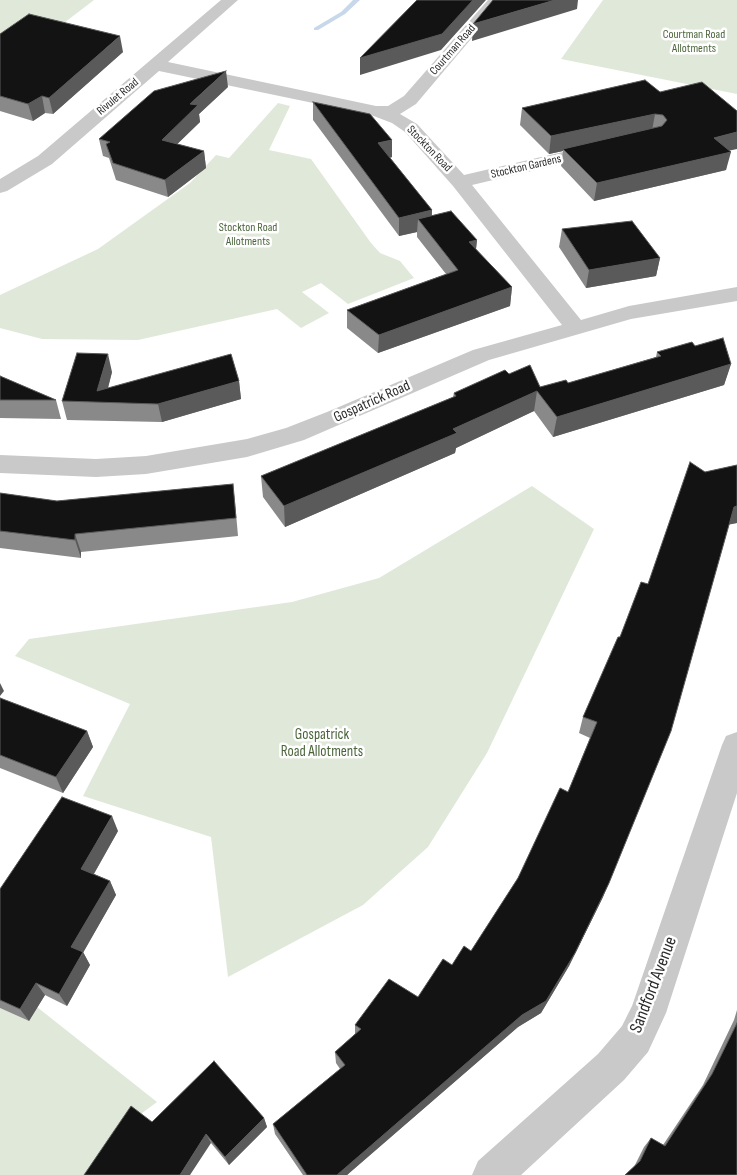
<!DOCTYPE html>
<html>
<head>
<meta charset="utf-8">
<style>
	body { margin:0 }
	canvas { display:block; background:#fff }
</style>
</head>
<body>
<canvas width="737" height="1175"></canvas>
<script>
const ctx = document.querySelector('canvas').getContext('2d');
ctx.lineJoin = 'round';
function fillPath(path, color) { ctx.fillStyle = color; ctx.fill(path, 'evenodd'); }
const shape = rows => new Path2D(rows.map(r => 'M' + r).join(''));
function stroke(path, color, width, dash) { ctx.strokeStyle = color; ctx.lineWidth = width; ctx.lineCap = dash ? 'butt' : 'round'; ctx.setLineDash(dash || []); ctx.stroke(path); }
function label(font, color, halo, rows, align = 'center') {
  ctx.font = font + ' "Sofia Sans Condensed",sans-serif'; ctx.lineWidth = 5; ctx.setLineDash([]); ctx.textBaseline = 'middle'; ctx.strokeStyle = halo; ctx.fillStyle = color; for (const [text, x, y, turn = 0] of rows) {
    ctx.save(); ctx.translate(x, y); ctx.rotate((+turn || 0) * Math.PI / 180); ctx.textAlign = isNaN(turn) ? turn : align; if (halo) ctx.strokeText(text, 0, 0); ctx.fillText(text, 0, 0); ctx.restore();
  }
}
const green = shape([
	[0,0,94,0,0,72],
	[603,0,737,0,737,94,561,59],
	[278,103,290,106,269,150,311,159,371,243,380,253,400,261,414,278,348,304,321,283,302,292,329,313,301,328,277,309,138,340,42,339,0,328,0,295,98,249,190,183,216,155,229,158],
	[532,486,594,529,487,753,428,847,363,905,228,977,211,837,83,796,130,704,15,656,29,639,292,602,379,578],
	[37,1007,157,1102,138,1116,97,1175,0,1175,0,1008,29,1021]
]);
const stream = shape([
	[353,0,360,0,345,14,318,30,314,30,314,28,341,12,353,0]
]);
const street = shape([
	[221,0,238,0,168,62,376,106,388,106,404,96,488,0,504,0,416,104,400,114,417,124,464,175,597,144,604,146,606,150,604,154,472,185,581,320,629,306,737,287,737,301,631,319,489,360,304,440,247,457,146,474,96,477,0,473,0,455,96,459,146,456,247,439,286,428,327,412,473,350,562,325,453,186,405,132,392,123,371,115,159,71,52,164,7,191,0,193,0,179,38,156,221,0],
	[737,732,737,793,666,1013,648,1052,624,1080,521,1175,472,1175,478,1161,598,1054,622,1026,632,1006,722,745,726,736,737,732]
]);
const wall = shape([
	[0,34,123,52,53,114,45,113,33,121,0,111],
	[645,80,729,150,726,170,594,201,561,166,563,151,549,154,520,125,522,108],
	[228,87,199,114,200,122,177,144,204,151,206,168,168,197,116,180,109,158,103,156,99,139],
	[313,102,392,157,390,158,432,210,432,215,477,240,476,249,512,287,510,306,378,353,347,328,347,310,446,274,417,237,417,232,399,236,313,120],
	[562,229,660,258,656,276,586,288,559,247],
	[695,346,731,364,724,385,553,437,534,411,456,448,455,453,285,527,263,497,261,476,453,397,454,393,509,374,540,387,568,383,656,357,657,352],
	[112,372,108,388,239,381,241,399,162,422,67,420,62,401],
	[0,376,56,400,61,419,0,418],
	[737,465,737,523,729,524,603,897,569,966,541,1013,518,1027,347,1175,303,1175,275,1134,273,1124,340,1069,336,1063,335,1052,355,1034,355,1025,418,997,452,965,471,951,518,878,568,792,590,738,579,733,583,717,620,637,648,584,705,472],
	[233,484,235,502,238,536,81,552,81,558,0,548,0,493,57,501],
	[0,698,87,731,93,747,63,793,0,768],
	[118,831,94,874,110,881,116,895,83,952,90,965,67,1006,45,995,29,1021,0,1008,0,889],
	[737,1010,737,1175,634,1167,644,1147,651,1138,663,1145,703,1085,734,1020],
	[264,1118,267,1127,229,1165,211,1143,152,1122]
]);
const shadedWall = shape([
	[473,0,486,0,441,50,360,75,360,58],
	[555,0,578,0,577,9,472,41,473,24],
	[120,36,123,52,53,114,49,98],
	[226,71,228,87,199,114,200,122,164,157,162,140,190,104],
	[42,96,45,113,33,121,28,104],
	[655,114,652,131,563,149,563,151,549,154,551,136],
	[737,132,737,149,709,155,714,138],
	[392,140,392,157,377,161,378,143],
	[204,151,206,168,168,197,165,180],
	[731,152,726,170,594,201,597,183],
	[432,210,431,228,418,219,417,232,399,236,399,218],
	[477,240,475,258,469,242],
	[660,258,656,276,586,288,589,270],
	[512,287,510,306,378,353,379,335],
	[108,354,112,372,104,403,97,391],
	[731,364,724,385,553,437,557,417],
	[239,381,241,399,162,422,158,404],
	[537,391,534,411,456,448,455,453,285,527,284,506],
	[737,506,737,523,727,525,734,507],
	[75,534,81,552,81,558,75,540],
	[0,683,4,691,0,696],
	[87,731,93,747,63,793,56,777],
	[112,816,118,831,88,884,81,869],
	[110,881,116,895,79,960,71,947],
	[609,883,603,897,569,966,541,1013,518,1027,347,1175,337,1175],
	[83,952,90,965,67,1006,59,994],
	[36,983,45,995,29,1021,20,1009],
	[264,1118,267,1127,229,1165,225,1157],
	[206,1134,211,1143,190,1175,180,1175]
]);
const building = shape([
	[417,0,473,0,442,34,360,58,417,0],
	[493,0,555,0,473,24,493,0],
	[29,14,120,36,49,98,42,96,28,104,0,96,0,34,29,14],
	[226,71,190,104,198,105,162,140,204,151,165,180,113,163,106,144,110,142,99,139,154,91,226,71],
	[645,80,660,92,702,82,737,111,737,132,714,138,731,152,597,183,563,149,662,126,667,120,663,115,655,114,551,136,522,108,645,80],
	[313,102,370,114,392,140,378,143,432,210,399,218,313,102],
	[451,211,477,240,469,242,512,287,379,335,347,310,458,270,418,219,451,211],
	[632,221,660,258,589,270,562,229,632,221],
	[723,338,731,364,557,417,537,391,453,429,457,433,284,506,261,476,456,396,454,393,505,370,509,374,530,365,540,387,566,380,568,383,661,356,657,352,692,342,695,346,723,338],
	[77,353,108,354,97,391,231,354,239,381,158,404,62,401,77,353],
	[0,376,56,400,0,400,0,376],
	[690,462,705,472,737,465,737,506,734,507,671,731,609,883,575,953,546,1001,522,1015,337,1175,307,1175,273,1124,345,1065,335,1052,361,1029,355,1025,389,979,418,997,443,959,452,965,464,946,471,951,518,878,560,788,568,792,597,722,583,717,618,637,620,637,641,582,648,584,690,462],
	[233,484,236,518,75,534,75,540,0,531,0,493,57,501,233,484],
	[0,698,87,731,56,777,0,755,0,698],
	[62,797,112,816,81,869,110,881,71,947,83,952,59,994,36,983,20,1009,0,1000,0,889,62,797],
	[737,1023,737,1175,625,1175,640,1161,651,1138,665,1146,712,1074,737,1023],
	[214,1061,264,1118,225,1157,206,1134,180,1175,84,1175,131,1106,152,1122,214,1061]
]);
const farParknames = [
	["Courtman Road",694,35],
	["Allotments",694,49],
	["Stockton Road",248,228],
	["Allotments",248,242]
];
const farStreetnames = [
	["Courtman Road",453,50,-49],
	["Rivulet Road",118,97,-40],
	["Stockton Road",429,149,46],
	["Stockton Gardens",526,167,-13]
];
const streetNames = [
	["Gospatrick Road",372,402,-24]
];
const parkNames = [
	["Gospatrick",322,735],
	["Road Allotments",322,752]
];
const nearStreetnames = [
	["Sandford Avenue",654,985,-69]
];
fillPath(green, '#e0e9d9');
fillPath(stream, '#c6d8e9');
fillPath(street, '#c9c9c9');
fillPath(wall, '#898989');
fillPath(shadedWall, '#5a5a5a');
fillPath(building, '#131313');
stroke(building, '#5a5a5a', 1);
label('12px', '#4b653b', '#fff', farParknames);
label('12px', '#2c2c2c', '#fff', farStreetnames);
label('15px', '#2c2c2c', '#fff', streetNames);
label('15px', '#4b653b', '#fff', parkNames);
label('18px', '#2c2c2c', '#fff', nearStreetnames);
</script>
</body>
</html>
